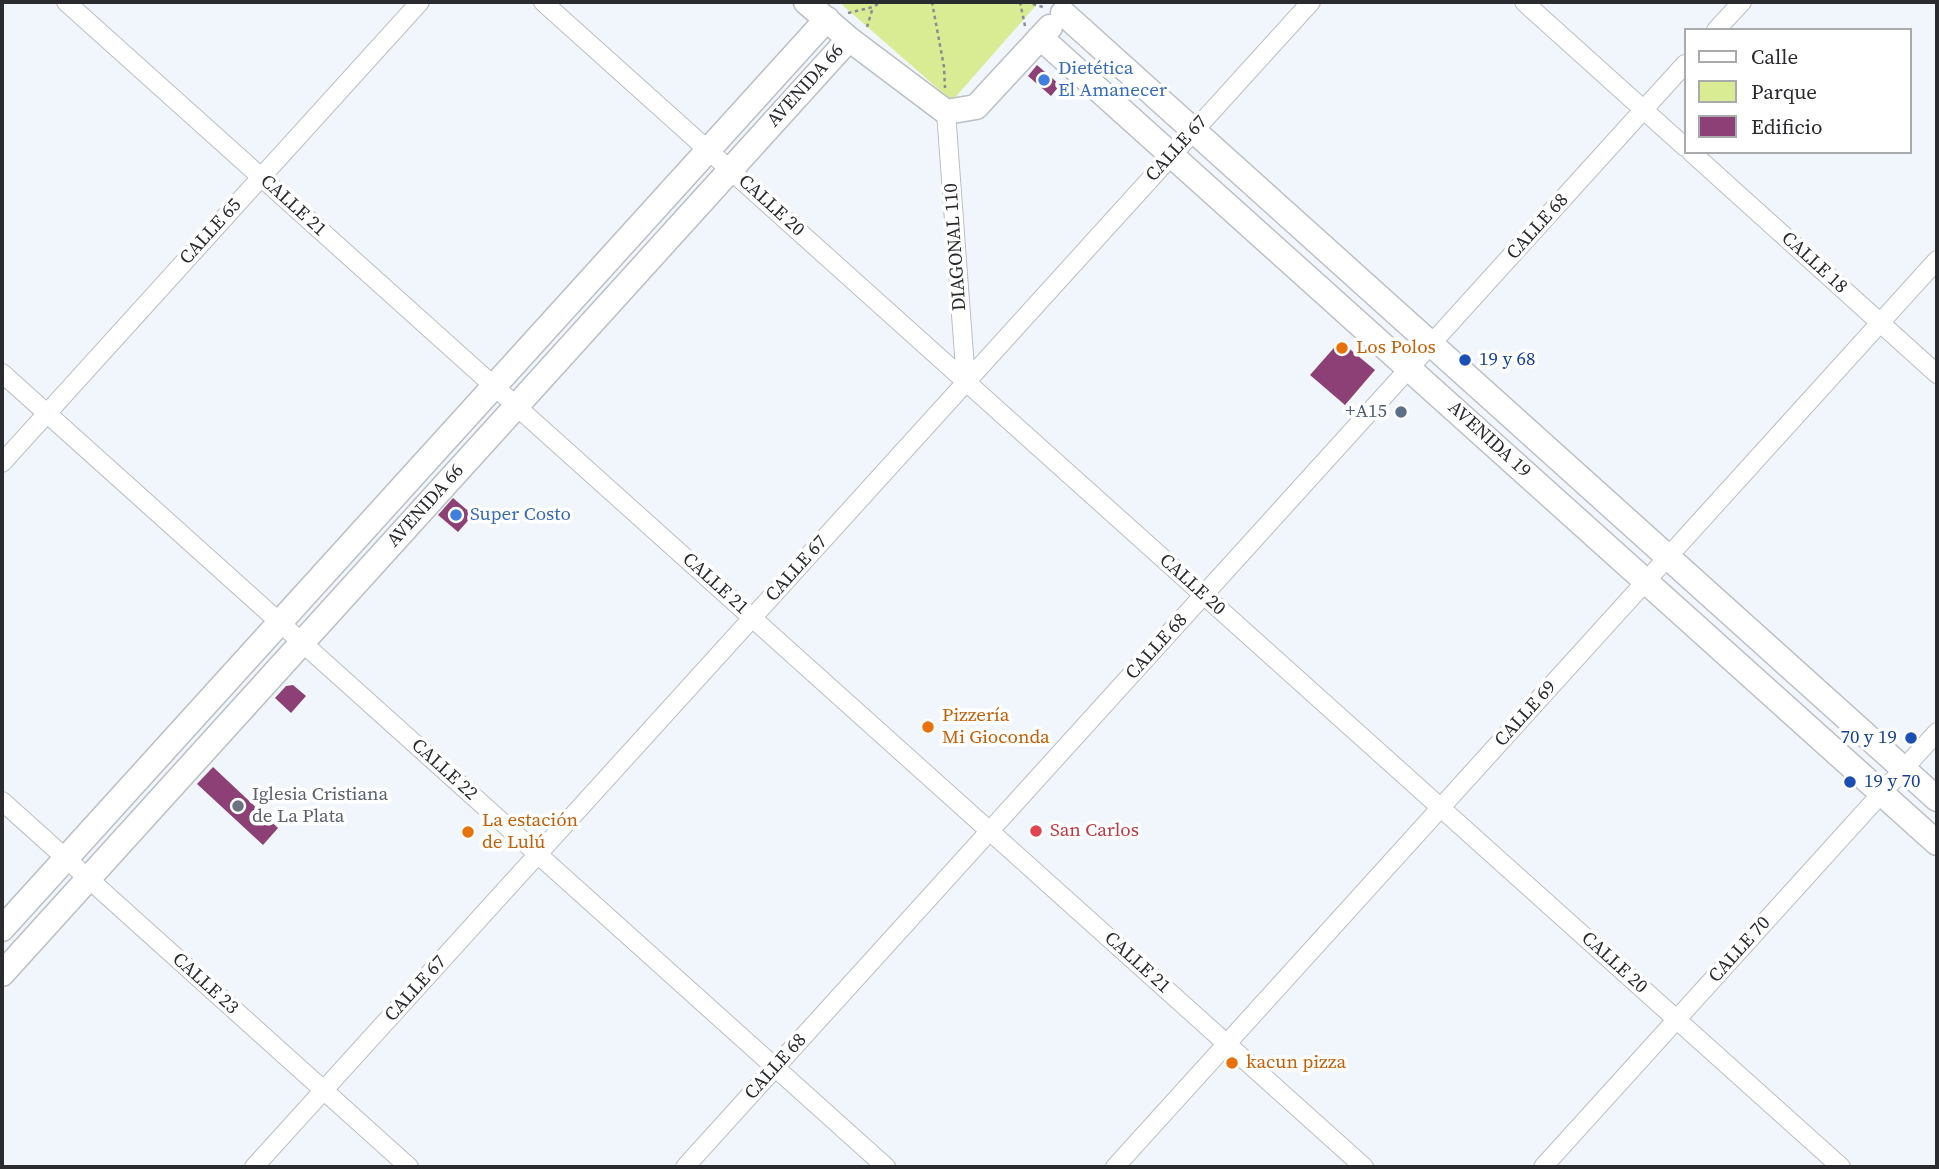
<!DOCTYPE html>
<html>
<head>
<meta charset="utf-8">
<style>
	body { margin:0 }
	#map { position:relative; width:1939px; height:1169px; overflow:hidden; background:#f1f6fc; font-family:"Source Serif 4",serif }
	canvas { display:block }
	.frame { position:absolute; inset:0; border:4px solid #292b2e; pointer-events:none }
	.legend { position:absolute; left:1684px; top:28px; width:228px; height:126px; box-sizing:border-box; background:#fff; border:2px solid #a9aaab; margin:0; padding:9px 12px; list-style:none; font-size:21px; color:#292b2e }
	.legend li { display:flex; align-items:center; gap:14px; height:35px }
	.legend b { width:35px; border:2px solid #a9aaab }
</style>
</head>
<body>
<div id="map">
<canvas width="1939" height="1169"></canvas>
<div class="frame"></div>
<ul class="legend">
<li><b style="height:9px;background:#fff"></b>Calle</li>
<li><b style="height:19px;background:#d9ec94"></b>Parque</li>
<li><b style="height:19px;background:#8d4076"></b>Edificio</li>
</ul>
</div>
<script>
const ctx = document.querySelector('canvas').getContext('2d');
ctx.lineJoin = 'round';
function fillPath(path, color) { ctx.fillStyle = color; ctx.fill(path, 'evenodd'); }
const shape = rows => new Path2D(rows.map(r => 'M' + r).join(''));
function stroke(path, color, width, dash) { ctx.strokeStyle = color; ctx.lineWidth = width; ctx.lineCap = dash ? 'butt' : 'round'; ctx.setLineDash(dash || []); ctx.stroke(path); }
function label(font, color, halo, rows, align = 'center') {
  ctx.font = font + ' "Source Serif 4",serif'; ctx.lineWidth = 7; ctx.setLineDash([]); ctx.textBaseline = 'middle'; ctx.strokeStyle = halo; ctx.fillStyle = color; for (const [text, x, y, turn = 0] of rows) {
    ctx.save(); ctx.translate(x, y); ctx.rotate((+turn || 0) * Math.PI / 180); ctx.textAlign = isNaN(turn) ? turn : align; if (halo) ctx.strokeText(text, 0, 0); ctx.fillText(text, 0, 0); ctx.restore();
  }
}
const green = shape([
	[839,2,1039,2,952,101]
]);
const building = shape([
	[1037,65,1060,85,1051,96,1028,76],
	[1340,341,1375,370,1345,405,1310,375],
	[453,498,473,515,458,532,438,515],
	[293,685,306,696,291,713,275,698,286,686],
	[213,767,278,828,263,845,197,784]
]);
const path = shape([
	[932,2,944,67,945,88],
	[1020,2,1025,26],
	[1026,2,1046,8],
	[848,13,873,7,881,2],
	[867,27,873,7]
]);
const street = shape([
	[66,2,1364,1167],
	[543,2,1841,1167],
	[1524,2,1685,147],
	[1716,30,1742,2],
	[946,112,966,382],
	[1691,152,1937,374],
	[2,373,886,1167],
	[2,463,420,2],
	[2,801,409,1167],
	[254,1167,1311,2],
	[685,1167,1685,64],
	[1115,1167,1937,260],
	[1543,1167,1937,732]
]);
const secondary = shape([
	[806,2,849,39,946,112,976,107,1050,27],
	[1063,13,1937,799],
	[1041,38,1937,843],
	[2,929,827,19],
	[2,974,849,39]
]);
const markers = [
	[1044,80,7,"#3f7fe0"],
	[1342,348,7,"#e8710a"],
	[1465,360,7,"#1a4fb4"],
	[1401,412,7,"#5c6f8a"],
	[456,515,7,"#3f7fe0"],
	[928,727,7,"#e8710a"],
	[1911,738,7,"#1a4fb4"],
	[1850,782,7,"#1a4fb4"],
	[238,806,7,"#6b7280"],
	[1036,831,7,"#e0444e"],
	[468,832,7,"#e8710a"],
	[1232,1063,7,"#e8710a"]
];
const shopNames = [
	["Dietética",1058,69],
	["El Amanecer",1058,91],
	["Super Costo",470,515]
];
const streetNames = [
	["AVENIDA 66",806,86,-48],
	["CALLE 67",1177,149,-48],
	["CALLE 21",293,206,42],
	["CALLE 20",771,206,42],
	["CALLE 68",1538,227,-48],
	["CALLE 65",211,232,-48],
	["DIAGONAL 110",956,247,-94],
	["CALLE 18",1814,263,42],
	["AVENIDA 19",1489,440,42],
	["AVENIDA 66",426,506,-48],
	["CALLE 67",797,569,-48],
	["CALLE 21",715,584,42],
	["CALLE 20",1192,585,42],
	["CALLE 68",1157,647,-48],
	["CALLE 69",1526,714,-48],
	["CALLE 22",444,770,42],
	["CALLE 70",1740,950,-48],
	["CALLE 21",1137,963,42],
	["CALLE 20",1614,963,42],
	["CALLE 23",205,984,42],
	["CALLE 67",416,989,-48],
	["CALLE 68",776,1067,-48]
];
const foodNames = [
	["Los Polos",1356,348],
	["Pizzería",942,716],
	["Mi Gioconda",942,738],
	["La estación",482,821],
	["de Lulú",482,843],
	["kacun pizza",1246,1063]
];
const transitNames = [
	["19 y 68",1479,360],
	["70 y 19",1897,738,"right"],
	["19 y 70",1864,782]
];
const serviceNames = [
	["+A15",1387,412]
];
const worshipNames = [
	["Iglesia Cristiana",252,795],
	["de La Plata",252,817]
];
const healthNames = [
	["San Carlos",1050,831]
];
fillPath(green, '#d9ec94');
fillPath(building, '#8d4076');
stroke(street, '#b9bfc4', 20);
stroke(secondary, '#b9bfc4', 27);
stroke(path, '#898c91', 2.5, [3.5, 3.5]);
stroke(street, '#fff', 18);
stroke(secondary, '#fff', 24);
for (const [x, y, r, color] of markers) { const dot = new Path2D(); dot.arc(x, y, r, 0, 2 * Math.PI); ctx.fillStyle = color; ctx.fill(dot); stroke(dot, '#fff', 2.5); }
label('19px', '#366cbe', '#fff', shopNames, 'left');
label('19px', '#292b2e', '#fff', streetNames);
label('19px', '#c56008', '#fff', foodNames, 'left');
label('19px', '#164399', '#fff', transitNames, 'left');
label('19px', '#4e5e75', '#fff', serviceNames, 'right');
label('19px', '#5b616d', '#fff', worshipNames, 'left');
label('19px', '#be3a42', '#fff', healthNames, 'left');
</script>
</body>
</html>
